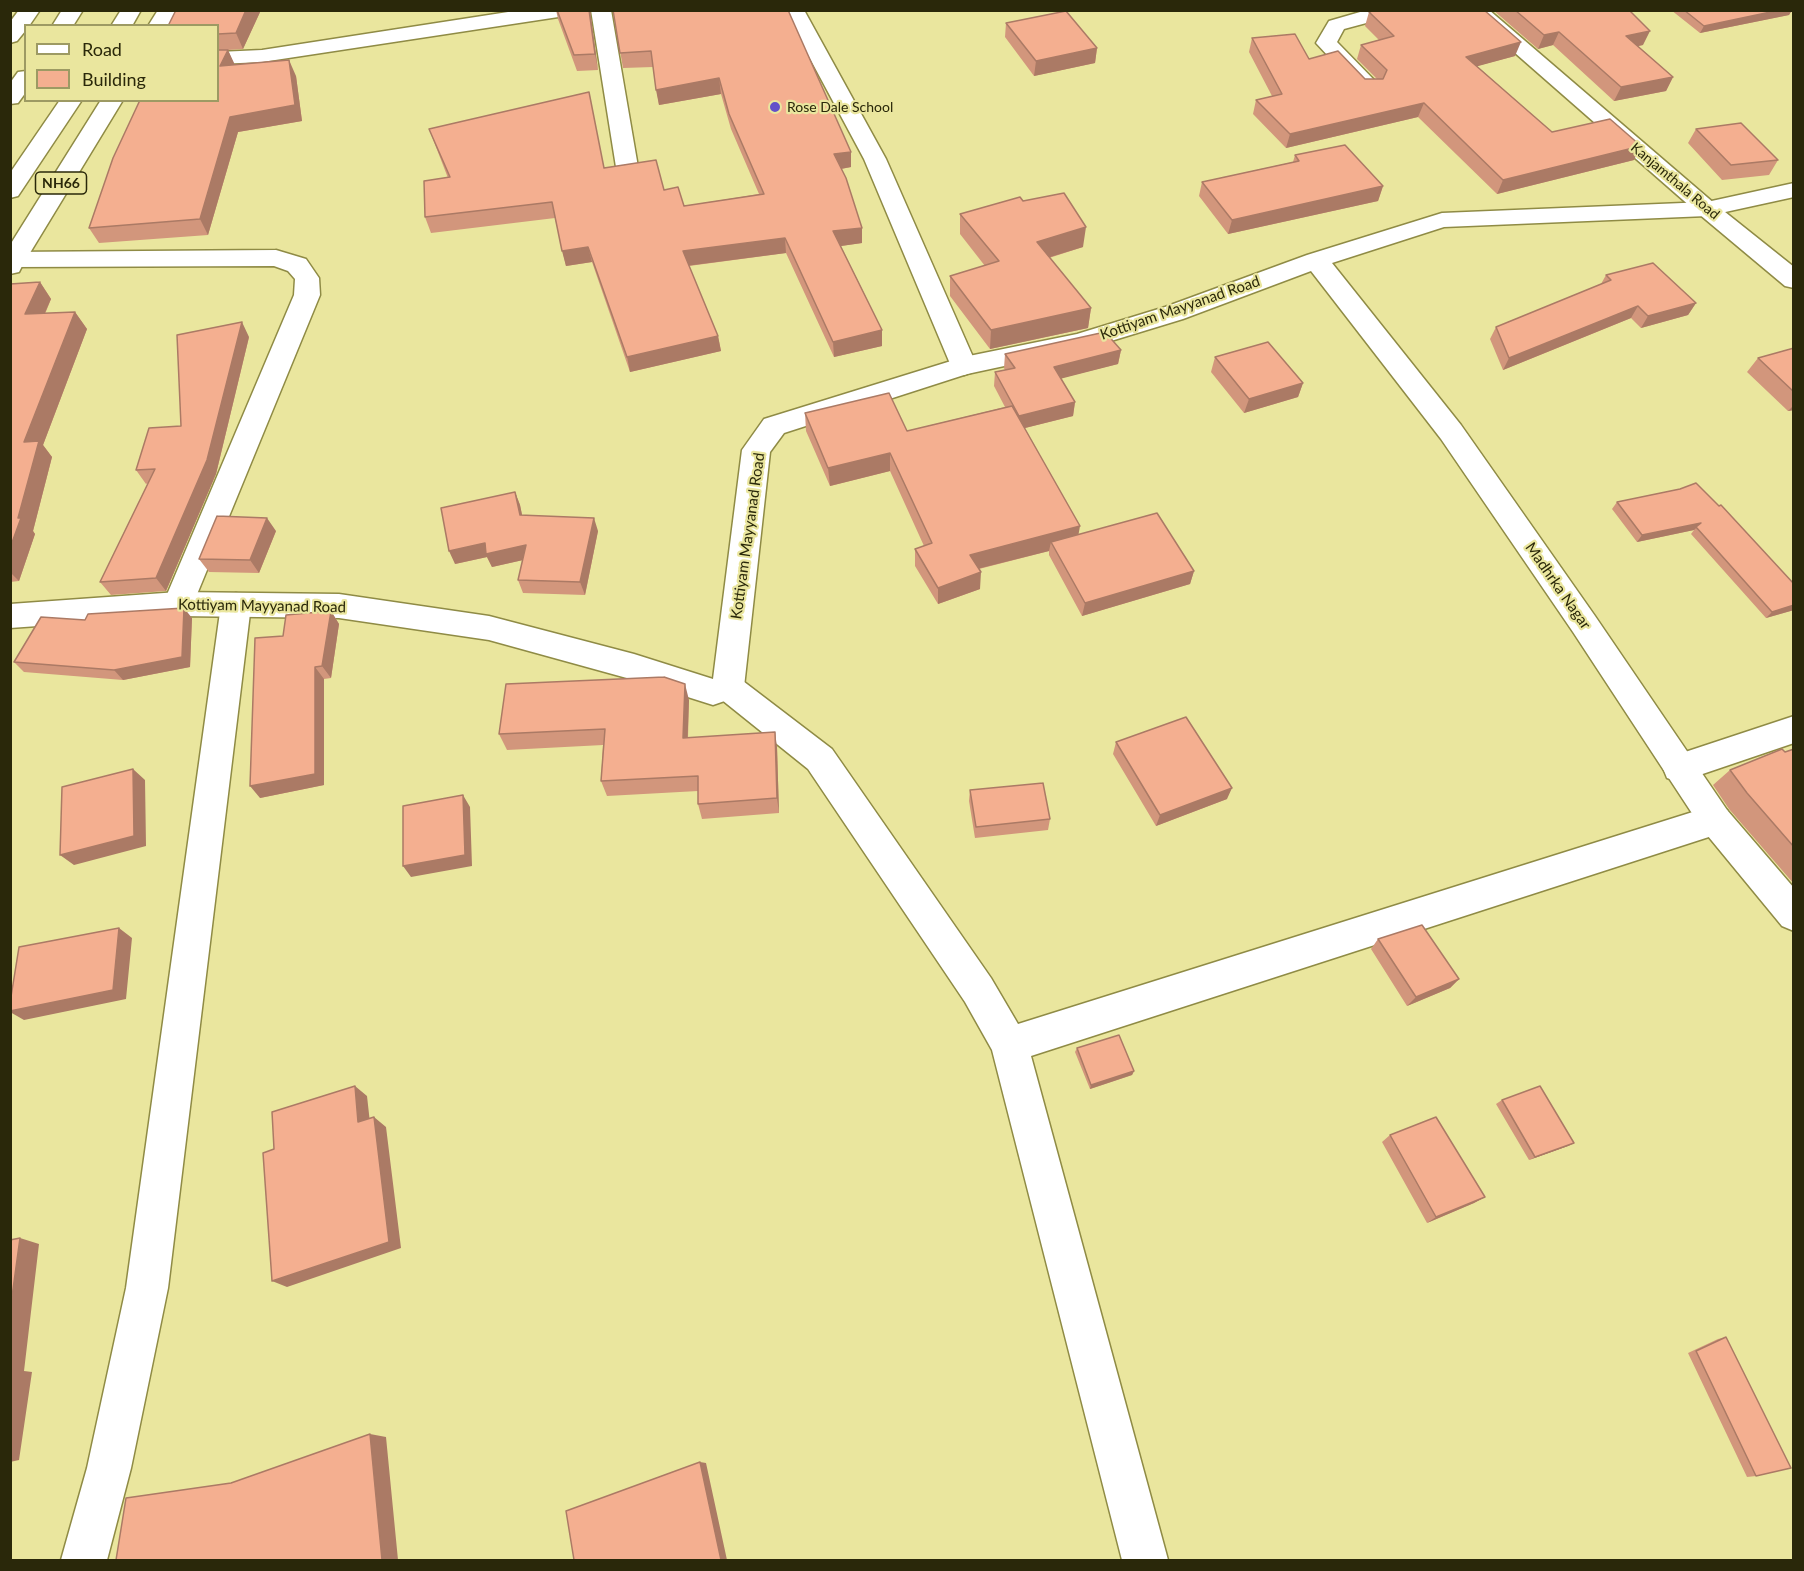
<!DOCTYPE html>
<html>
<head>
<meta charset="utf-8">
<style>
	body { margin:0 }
	#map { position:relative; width:1804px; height:1571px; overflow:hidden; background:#eae69e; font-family:Lato,sans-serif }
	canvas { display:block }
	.frame { position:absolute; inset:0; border:12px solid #2a280a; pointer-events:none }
	.legend { position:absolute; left:24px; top:24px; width:195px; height:78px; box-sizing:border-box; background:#eae69e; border:2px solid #9d9a63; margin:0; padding:8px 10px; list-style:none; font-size:18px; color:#2a280a }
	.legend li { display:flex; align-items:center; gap:12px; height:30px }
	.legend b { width:30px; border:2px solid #9d9a63 }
</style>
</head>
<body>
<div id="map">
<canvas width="1804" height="1571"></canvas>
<div class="frame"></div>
<ul class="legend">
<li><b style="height:8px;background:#fff"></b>Road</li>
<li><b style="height:16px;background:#f4af90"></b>Building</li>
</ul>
</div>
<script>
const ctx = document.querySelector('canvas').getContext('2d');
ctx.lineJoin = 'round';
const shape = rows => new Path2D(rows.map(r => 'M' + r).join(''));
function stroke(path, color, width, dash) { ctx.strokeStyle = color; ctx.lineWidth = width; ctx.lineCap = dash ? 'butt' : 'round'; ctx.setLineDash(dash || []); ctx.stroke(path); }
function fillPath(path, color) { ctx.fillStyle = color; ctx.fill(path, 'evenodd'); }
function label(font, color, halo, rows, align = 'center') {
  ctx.font = font + ' Lato,sans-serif'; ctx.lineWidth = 4.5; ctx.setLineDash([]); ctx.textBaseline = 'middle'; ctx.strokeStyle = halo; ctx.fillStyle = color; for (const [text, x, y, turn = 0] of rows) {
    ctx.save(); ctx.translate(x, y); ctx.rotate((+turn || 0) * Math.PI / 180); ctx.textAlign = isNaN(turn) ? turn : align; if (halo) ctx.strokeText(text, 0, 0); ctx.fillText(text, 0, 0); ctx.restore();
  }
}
const street = shape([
	[521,10,575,10,572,14,565,16,262,62,218,64,218,52,262,50,521,10],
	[591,10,611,10,638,167,635,172,627,174,619,172,616,167,591,10],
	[784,10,804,10,886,159,977,366,973,372,964,375,955,372,951,366,864,159,784,10],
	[1367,10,1403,10,1400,14,1344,29,1337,42,1377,83,1374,88,1366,89,1358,88,1316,43,1329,21,1367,10],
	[1466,10,1489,10,1715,204,1794,267,1794,288,1785,286,1699,214,1466,10],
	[276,250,306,259,319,278,320,295,193,604,189,612,178,616,167,612,163,604,294,295,295,279,288,271,274,266,15,267,10,266,10,252,276,250],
	[236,593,247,597,251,605,168,1288,131,1468,107,1560,61,1560,87,1468,126,1288,221,605,225,597,236,593],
	[728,674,739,678,832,749,991,978,1018,1024,1715,805,1727,810,1732,820,1727,830,1715,835,1031,1056,1168,1560,1122,1560,992,1050,965,1002,808,769,717,696,712,687,717,678,728,674],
	[1794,716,1794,743,1679,782,1667,778,1663,768,1667,758,1794,716]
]);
const secondary = shape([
	[1794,183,1794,197,1707,216,1444,227,1332,263,1461,425,1595,616,1727,810,1794,888,1794,931,1782,926,1703,830,1573,632,1441,439,1311,271,1183,319,1088,348,967,374,784,433,770,452,744,687,739,696,713,705,634,680,489,640,339,618,178,616,10,628,10,604,178,592,339,594,489,616,634,654,713,679,742,450,764,419,964,357,1077,334,1165,307,1307,255,1442,213,1707,202,1794,183]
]);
const highway = shape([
	[19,10,40,10,29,26,26,26,26,30,17,41,10,43,10,22,19,10],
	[62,10,83,10,73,26,52,26,62,10],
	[121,10,141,10,132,26,111,26,121,10],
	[158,10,178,10,169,26,148,26,158,10],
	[26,71,26,92,18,103,10,104,10,83,18,72,26,71],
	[60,100,82,100,18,196,10,198,10,173,60,100],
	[101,100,123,100,22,266,19,272,10,274,10,245,101,100]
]);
const wall = shape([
	[176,10,261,10,243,49,228,50,234,65,296,76,302,121,238,132,208,235,99,243,89,228,218,100,218,26],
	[556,10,590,10,598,70,577,71,558,19],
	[613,10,851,167,841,169,862,243,841,246,882,330,882,346,834,357,786,253,689,266,718,336,721,351,630,372,592,262,566,266,555,218,431,233,425,217,448,178,429,129,604,168,664,190,684,206,759,194,731,129,721,94,659,105,653,67,623,68],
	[1493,10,1629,10,1643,45,1638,46,1673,77,1666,91,1614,101,1553,45,1538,49],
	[1671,10,1792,10,1789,15,1700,33],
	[1369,12,1515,56,1477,66,1552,132,1634,160,1497,194,1418,117,1286,148,1253,114,1256,100,1272,96,1249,52,1252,38,1365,79,1377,79,1357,59,1361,45,1379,40,1365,26],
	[1006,23,1097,48,1095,63,1034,76,1005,37],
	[1696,129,1778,160,1769,175,1722,180,1688,143],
	[1295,155,1383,186,1378,201,1228,234,1199,196,1202,182,1293,162],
	[1023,201,1083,247,1049,258,1091,308,1088,328,990,349,950,296,950,276,985,266,960,234,960,214],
	[1606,275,1696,303,1688,315,1641,328,1631,318,1503,370,1490,339,1496,327,1601,284],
	[40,282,51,299,45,314,75,312,87,329,43,445,52,457,33,531,35,534,19,581,10,582,10,284],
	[249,337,216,474,166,591,111,595,100,582,148,483,146,484,136,470,181,426],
	[1794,348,1794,410,1788,411,1747,372,1758,358],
	[1121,350,1118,364,1061,378,1075,402,1073,416,1025,428,1078,535,1194,571,1190,584,1082,616,1049,555,1049,551,979,569,980,589,938,604,915,566,915,549,924,546,890,471,830,486,806,431,805,413,907,431,1005,407,994,386,995,372,1005,370,1004,368,1005,354],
	[1215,357,1303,383,1298,397,1244,413,1211,372],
	[1680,489,1794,584,1794,610,1766,618,1691,534,1694,530,1637,542,1612,509,1617,502],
	[515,492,520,505,522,515,598,531,585,595,523,593,518,580,523,560,492,567,487,557,455,564],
	[276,531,259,573,209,572,199,559],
	[331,611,339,624,331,678,324,679,324,785,260,798,283,636],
	[192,618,190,667,123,680,24,672,14,662],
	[689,700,688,738,777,747,779,813,702,819,698,804,698,791,607,796,601,781,603,745,507,750,499,734],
	[1116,742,1227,799,1156,826,1113,754],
	[1794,749,1794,884,1729,809,1713,785,1730,770],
	[970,790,1050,819,1048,830,975,838,969,801],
	[1378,939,1459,979,1450,988,1407,1006,1371,949],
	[1077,1048,1134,1071,1132,1075,1090,1089,1075,1052],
	[1502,1100,1574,1143,1568,1146,1529,1160,1496,1104],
	[1390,1135,1485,1197,1474,1203,1427,1223,1382,1142],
	[1726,1337,1756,1476,1747,1477,1688,1353,1718,1339]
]);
const shadedWall = shape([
	[246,10,261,10,243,49,236,33],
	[589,10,590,10,598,70,595,54],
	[1780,10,1792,10,1789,15,1700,33,1704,26],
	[1650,31,1643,45,1619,50,1626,36],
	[1559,32,1553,45,1538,49,1544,35],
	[1521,42,1515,56,1460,71,1466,57],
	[1097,48,1095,63,1034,76,1036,61],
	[228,50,235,65,220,66],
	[289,60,296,76,302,121,238,132,208,235,200,219,230,117],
	[1673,77,1666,91,1614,101,1621,87],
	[719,78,721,94,659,105,656,90],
	[1424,103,1418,117,1286,148,1290,134],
	[1641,146,1634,160,1497,194,1503,180],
	[851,152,851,167,835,170,834,154],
	[1383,186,1378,201,1228,234,1232,220],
	[1086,227,1083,247,1034,262,1037,242],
	[862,228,862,243,834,247,833,231],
	[785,238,786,253,686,266,683,251],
	[588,247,592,262,566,266,562,251],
	[40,282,51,299,37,331,25,314],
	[1696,303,1688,315,1641,328,1648,316],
	[1638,306,1631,318,1503,370,1509,358],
	[1091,308,1088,328,990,349,991,330],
	[75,312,87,329,43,445,52,457,33,531,35,534,19,581,10,572,10,548,18,518,24,442],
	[242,322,249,337,216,474,166,591,156,578],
	[882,330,882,346,834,357,833,342],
	[718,336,721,351,630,372,627,357],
	[1121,350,1118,364,1052,381,1054,367],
	[1303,383,1298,397,1244,413,1249,399],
	[1075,402,1073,416,1017,430,1019,416],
	[1794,405,1794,410,1788,411],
	[890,453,890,471,830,486,828,468],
	[515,492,520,505,525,529,520,515],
	[267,518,276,531,259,573,250,560],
	[594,518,598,531,585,595,580,582],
	[1701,523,1694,530,1637,542,1642,535],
	[1080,526,1077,543,1051,542,1049,551,969,571,970,555],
	[485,543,526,545,532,558,492,567,487,557,455,564,449,551],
	[1194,571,1190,584,1082,616,1085,603],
	[981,572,980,589,938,604,938,588],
	[1794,605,1794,610,1766,618,1772,612],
	[184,608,192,618,190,667,123,680,114,670],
	[331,611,339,624,331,678,322,666],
	[315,667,324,679,324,785,260,798,250,786],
	[685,684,689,700,687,753,683,738],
	[775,732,777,747,779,813,777,798],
	[133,769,145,780,146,846,74,865,60,855],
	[1232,788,1227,799,1156,826,1160,815],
	[463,795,470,807,472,866,411,877,403,866],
	[119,928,132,938,126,999,24,1020,10,1012,10,1011],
	[1459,979,1450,988,1407,1006,1416,997],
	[1134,1071,1132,1075,1090,1089,1091,1085],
	[355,1086,367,1096,371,1132,358,1122],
	[374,1117,386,1127,401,1248,287,1287,272,1281],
	[1574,1143,1568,1146,1529,1160,1535,1157],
	[1485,1197,1474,1203,1427,1223,1436,1217],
	[20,1238,39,1244,24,1371,32,1372,19,1460,10,1462,10,1311],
	[370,1434,386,1437,398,1560,382,1560],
	[700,1462,706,1463,727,1560,721,1560]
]);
const building = shape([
	[176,10,246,10,236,33,218,34,218,26,168,26,176,10],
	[557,10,589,10,595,54,574,55,557,10],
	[613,10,788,10,851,152,834,154,846,178,862,228,833,231,882,330,833,342,785,238,683,251,718,336,627,357,588,247,562,251,552,202,425,217,424,181,450,177,429,129,589,92,604,168,656,160,664,190,678,187,684,206,764,194,729,114,719,78,656,90,651,51,620,53,613,10],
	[1376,10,1484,10,1521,42,1466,57,1552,132,1610,119,1641,146,1503,180,1424,103,1290,134,1256,100,1282,94,1252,38,1295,34,1309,59,1338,51,1365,79,1383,79,1387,70,1361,45,1394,36,1369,12,1376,10],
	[1515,10,1629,10,1650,31,1626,36,1673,77,1621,87,1559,32,1544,35,1515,10],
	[1684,10,1780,10,1704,26,1684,10],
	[1066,11,1097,48,1036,61,1006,23,1066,11],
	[218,50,228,50,220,66,289,60,295,105,230,117,200,219,89,228,113,158,140,100,218,100,218,50],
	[1741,123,1778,160,1731,165,1696,129,1741,123],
	[1345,145,1383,186,1232,220,1202,182,1299,161,1295,155,1345,145],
	[1064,193,1086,227,1037,242,1091,308,991,330,950,276,999,261,960,214,1020,197,1023,201,1064,193],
	[1653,263,1696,303,1648,316,1638,306,1509,358,1496,327,1611,280,1606,275,1653,263],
	[40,282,25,314,75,312,24,442,39,441,18,518,21,518,10,548,10,284,40,282],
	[242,322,207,460,156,578,100,582,155,469,136,470,149,428,181,426,177,335,242,322],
	[1105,332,1121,350,1054,367,1075,402,1019,416,995,372,1015,368,1005,354,1105,332],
	[1268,342,1303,383,1249,399,1215,357,1268,342],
	[1794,348,1794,392,1758,358,1794,348],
	[889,393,907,431,1012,406,1080,526,970,555,981,572,938,588,915,549,932,543,890,453,828,468,805,413,889,393],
	[1696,483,1719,506,1721,505,1794,584,1794,605,1772,612,1696,527,1701,523,1642,535,1617,502,1680,489,1696,483],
	[515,492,520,515,594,518,580,582,518,580,526,545,486,554,485,543,449,551,441,508,515,492],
	[1157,513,1194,571,1085,603,1051,542,1157,513],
	[217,516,267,518,250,560,199,559,217,516],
	[184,608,182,657,114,670,14,662,41,617,85,620,88,614,184,608],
	[331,611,322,666,315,667,315,774,250,786,255,638,283,636,286,615,331,611],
	[664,677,685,684,683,738,775,732,777,798,698,804,698,776,601,781,605,729,499,734,506,684,664,677],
	[1186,717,1232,788,1160,815,1116,742,1186,717],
	[1782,749,1785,752,1794,749,1794,847,1747,793,1730,770,1782,749],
	[133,769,134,836,60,855,62,787,133,769],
	[1043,783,1050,819,976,827,970,790,1043,783],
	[463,795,465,855,403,866,403,806,463,795],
	[1422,925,1459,979,1416,997,1378,939,1422,925],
	[119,928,113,990,10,1011,10,1003,19,947,119,928],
	[1119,1035,1134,1071,1091,1085,1077,1048,1119,1035],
	[355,1086,358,1122,374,1117,389,1242,272,1281,263,1153,274,1149,272,1112,355,1086],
	[1540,1086,1574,1143,1535,1157,1502,1100,1540,1086],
	[1436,1117,1485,1197,1436,1217,1390,1135,1436,1117],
	[20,1238,10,1311,10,1240,20,1238],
	[1726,1337,1791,1468,1756,1476,1696,1351,1726,1337],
	[370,1434,382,1560,116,1560,126,1498,231,1483,370,1434],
	[700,1462,721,1560,574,1560,566,1511,700,1462]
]);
const markers = [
	[775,107,6,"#6350c9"]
];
const farPoinames = [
	["Rose Dale School",787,107]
];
const farStreetnames = [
	["Kanjamthala Road",1675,181,40]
];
const shields = [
	[61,183,51]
];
const shieldNames = [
	["NH66",61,183]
];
const streetNames = [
	["Kottiyam Mayyanad Road",1180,308,-19],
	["Kottiyam Mayyanad Road",748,536,-82],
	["Madhrka Nagar",1558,586,55],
	["Kottiyam Mayyanad Road",262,606,1]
];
stroke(street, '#8f8b45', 3);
stroke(secondary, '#8f8b45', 3);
stroke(highway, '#8f8b45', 3);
fillPath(street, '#fff');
fillPath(secondary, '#fff');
fillPath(highway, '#fff');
fillPath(wall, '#d2967c');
fillPath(shadedWall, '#ab7a65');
fillPath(building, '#f4af90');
stroke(building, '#ab7a65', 1.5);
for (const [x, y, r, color] of markers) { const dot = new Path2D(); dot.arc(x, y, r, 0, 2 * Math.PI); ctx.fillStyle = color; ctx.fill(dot); stroke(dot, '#eae69e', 2); }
label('14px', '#2a280a', '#eae69e', farPoinames, 'left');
label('14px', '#2a280a', '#eae69e', farStreetnames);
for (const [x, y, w] of shields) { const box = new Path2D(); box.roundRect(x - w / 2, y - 11, w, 22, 4.5); ctx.fillStyle = '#eae69e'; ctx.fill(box); stroke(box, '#2a280a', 1.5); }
label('bold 14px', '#2a280a', null, shieldNames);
label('15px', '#2a280a', '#eae69e', streetNames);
</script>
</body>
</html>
